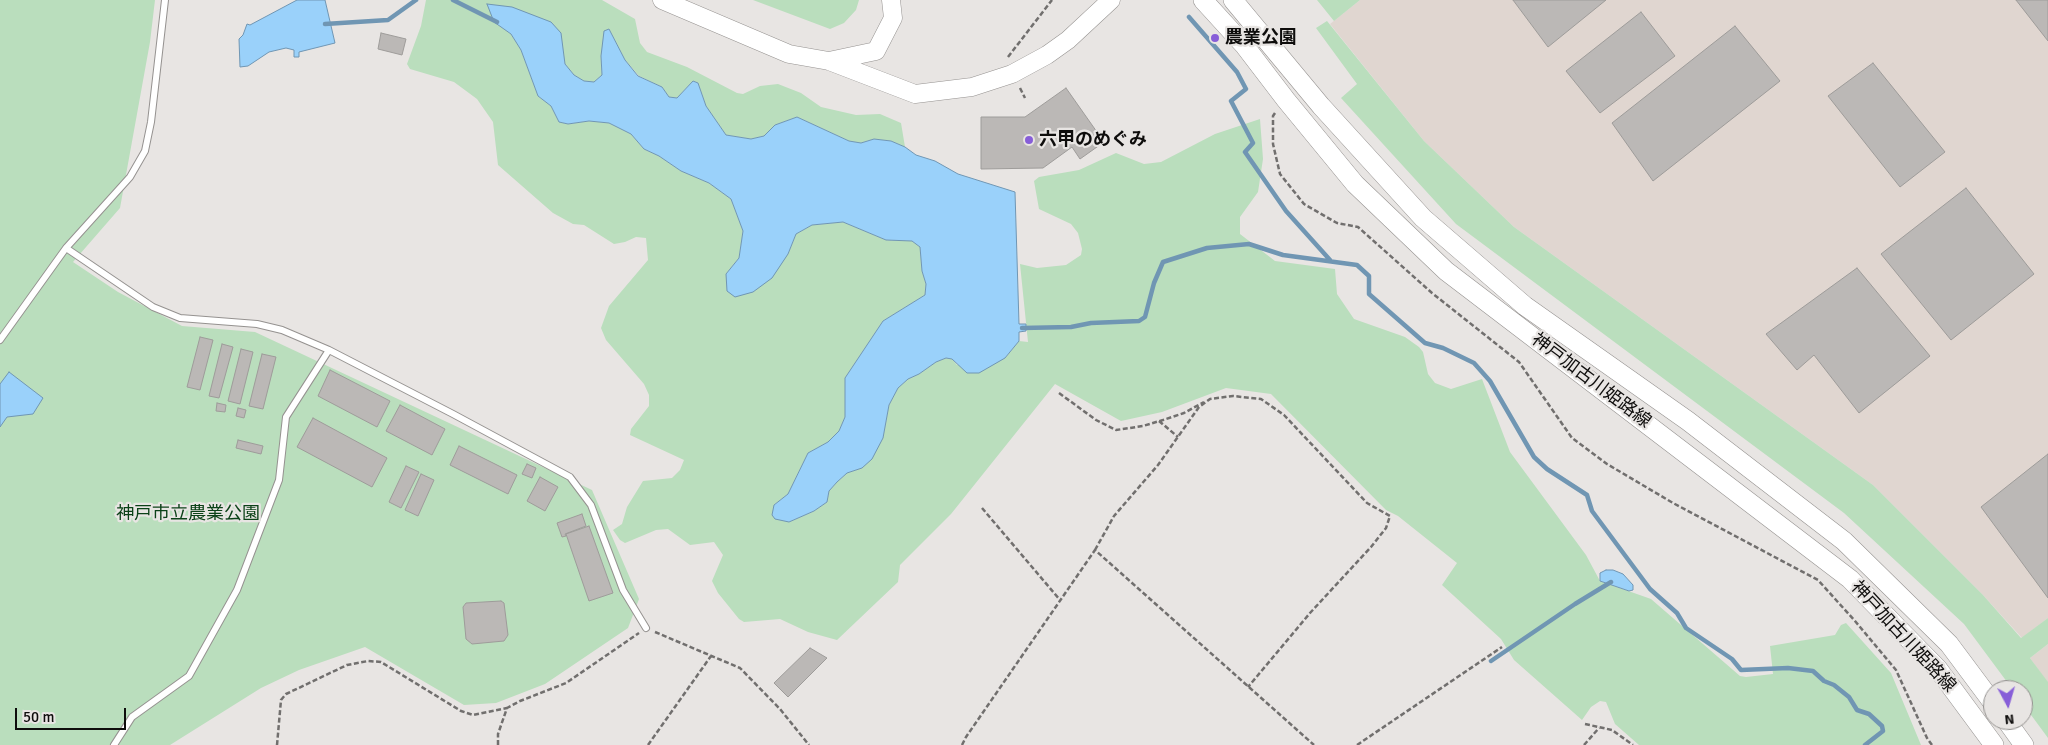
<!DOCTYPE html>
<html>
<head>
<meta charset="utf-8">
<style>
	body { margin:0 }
	#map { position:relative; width:2048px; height:745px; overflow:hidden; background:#e8e5e3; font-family:Signika,sans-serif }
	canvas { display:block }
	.north { position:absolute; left:1983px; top:680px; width:50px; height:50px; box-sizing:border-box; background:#e8e5e3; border:1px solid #918f8d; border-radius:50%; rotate:174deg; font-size:14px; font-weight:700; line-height:20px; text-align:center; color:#0e0d0c }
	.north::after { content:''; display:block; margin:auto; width:18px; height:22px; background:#875ed8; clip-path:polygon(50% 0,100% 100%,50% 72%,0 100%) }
	.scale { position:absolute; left:15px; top:708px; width:111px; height:22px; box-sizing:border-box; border:2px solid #0e0d0c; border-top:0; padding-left:6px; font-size:15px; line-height:18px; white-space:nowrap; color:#0e0d0c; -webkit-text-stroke:4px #e8e5e3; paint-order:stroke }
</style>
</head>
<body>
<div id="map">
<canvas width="2048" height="745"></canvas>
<div class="north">N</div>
<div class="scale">50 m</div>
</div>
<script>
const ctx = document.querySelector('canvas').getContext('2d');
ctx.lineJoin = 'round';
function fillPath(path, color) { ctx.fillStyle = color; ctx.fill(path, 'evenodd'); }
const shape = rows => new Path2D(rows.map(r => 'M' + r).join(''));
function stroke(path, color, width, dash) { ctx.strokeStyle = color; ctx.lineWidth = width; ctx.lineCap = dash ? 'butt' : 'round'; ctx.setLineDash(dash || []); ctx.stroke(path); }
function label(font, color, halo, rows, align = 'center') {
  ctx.font = font + ' Signika,"Noto Sans JP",sans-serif'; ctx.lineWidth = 4.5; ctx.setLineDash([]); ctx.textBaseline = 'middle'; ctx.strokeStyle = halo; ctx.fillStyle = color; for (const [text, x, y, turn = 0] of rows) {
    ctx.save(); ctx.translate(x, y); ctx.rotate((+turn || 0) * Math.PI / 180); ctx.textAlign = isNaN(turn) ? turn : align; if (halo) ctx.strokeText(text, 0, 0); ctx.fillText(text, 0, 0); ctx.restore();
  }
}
const built = shape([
	[1360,0,2048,0,2048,618,2022,638,1983,595,1873,485,1514,227,1424,141,1330,24],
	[2048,644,2048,683,2030,658]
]);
const green = shape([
	[0,0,155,0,150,42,120,208,73,262,118,292,182,326,255,332,592,490,639,599,628,628,545,684,496,703,464,705,365,647,299,670,261,688,170,745,0,745],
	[426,0,602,0,635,19,640,43,647,52,687,67,737,93,743,94,760,86,778,84,801,93,821,107,856,115,880,114,901,123,905,147,891,141,874,139,861,143,849,141,797,117,775,125,764,136,751,139,726,135,706,106,698,83,693,81,677,98,669,97,662,87,639,76,625,60,609,29,601,56,602,75,594,82,584,81,574,75,565,64,562,49,494,21,511,34,521,50,538,96,551,106,559,122,568,124,589,121,609,123,631,134,644,149,659,156,681,171,709,183,731,199,743,231,739,258,726,274,788,254,796,234,812,225,843,222,886,240,912,241,920,247,922,271,926,284,925,295,883,321,845,378,845,417,839,431,828,442,808,453,788,494,774,505,789,522,814,511,827,502,829,491,837,482,847,473,862,468,883,437,889,405,898,388,908,379,919,374,936,362,946,358,952,359,957,365,1005,358,1019,341,1028,342,1020,264,1037,268,1066,265,1081,255,1082,249,1078,233,1071,224,1039,209,1034,181,1039,177,1079,170,1116,153,1144,164,1161,162,1215,134,1260,119,1263,159,1258,192,1240,217,1240,234,1275,261,1335,269,1337,294,1354,319,1405,337,1419,347,1423,352,1428,374,1435,383,1451,389,1482,379,1510,452,1586,555,1600,581,1651,599,1740,676,1746,677,1773,674,1770,646,1835,635,1841,625,1846,623,1891,673,1921,745,1639,745,1615,724,1606,702,1600,701,1591,707,1582,720,1514,660,1501,639,1442,585,1457,563,1398,516,1386,510,1271,394,1226,388,1162,412,1121,421,1055,384,951,514,900,565,898,582,837,640,808,632,780,619,744,622,739,619,718,593,712,581,723,555,714,542,690,545,668,529,656,530,625,543,620,540,613,530,622,524,627,507,643,481,672,478,680,470,684,460,630,435,631,429,649,406,649,395,644,384,606,340,601,328,609,306,648,260,646,238,636,237,625,242,614,244,584,225,573,224,553,213,498,165,493,122,477,99,454,82,410,69,407,64,421,26],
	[753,0,859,0,856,10,844,23,830,29],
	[1317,0,1360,0,1334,21],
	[1327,21,1424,141,1514,227,1873,485,1983,595,2021,638,2048,618,2048,644,2030,658,2048,682,2048,738,2023,704,2023,690,2013,690,1964,624,1844,513,1456,224,1341,98,1357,84,1316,28]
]);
const water = shape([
	[297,0,325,0,335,43,299,52,299,57,294,57,294,50,286,48,269,52,248,66,240,67,239,39,243,35,247,24,250,25,297,0],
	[487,4,512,7,551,22,561,33,565,64,574,75,584,81,594,82,602,75,601,56,604,31,609,29,625,60,638,76,662,87,669,97,677,98,693,81,698,83,706,106,726,135,751,139,764,136,775,125,797,117,849,141,861,143,874,139,891,141,905,147,916,155,935,161,958,174,1015,192,1019,324,1026,324,1026,331,1019,332,1019,341,1005,358,979,373,967,373,952,359,946,358,936,362,919,374,908,379,898,388,889,405,883,438,872,459,862,468,847,473,837,482,829,491,827,502,814,511,789,522,775,519,772,515,774,505,788,494,808,453,828,442,839,431,845,417,845,378,883,321,925,295,926,284,922,271,920,247,912,241,886,240,843,222,812,225,796,234,788,254,772,278,753,292,735,297,727,291,726,274,739,258,743,231,731,199,709,183,681,171,659,156,644,149,631,134,609,123,589,121,568,124,559,122,551,106,538,96,521,50,511,34,494,22,487,4],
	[9,372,43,398,33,414,7,417,0,427,0,384,9,372],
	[1606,570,1613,570,1623,574,1633,585,1633,590,1629,591,1600,581,1600,573,1606,570]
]);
const stream = shape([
	[453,0,497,22],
	[1189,17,1237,72,1246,89,1231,101,1253,143,1245,152,1286,211,1330,260],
	[325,24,388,20,416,0],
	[1022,328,1071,327,1091,323,1139,321,1145,317,1154,283,1163,262,1207,248,1249,244,1283,255,1357,265,1369,276,1369,294,1425,343,1443,348,1474,363,1490,381,1534,457,1547,469,1587,495,1592,511,1650,589,1677,613,1686,628,1732,659,1741,670,1788,668,1813,671,1824,681,1834,685,1849,697,1857,710,1869,714,1882,726,1883,731,1865,745],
	[1491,661,1575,604,1611,582]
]);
const building = shape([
	[1513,0,1606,0,1548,47,1513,0],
	[2016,0,2048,0,2048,41,2016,0],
	[1641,12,1675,56,1600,113,1566,71,1641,12],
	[1735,26,1780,81,1653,181,1612,123,1735,26],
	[381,33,406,39,402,55,378,49,381,33],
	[1873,63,1945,152,1900,187,1828,96,1873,63],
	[1066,88,1104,142,1080,159,1072,147,1043,168,981,169,981,117,1025,117,1066,88],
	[1966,188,2034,274,1951,340,1881,254,1966,188],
	[1857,268,1930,356,1859,413,1814,355,1797,370,1766,334,1857,268],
	[200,337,213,340,200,390,187,387,200,337],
	[222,344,233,347,219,398,209,396,222,344],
	[241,349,253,352,240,404,228,401,241,349],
	[262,354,276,357,263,409,249,406,262,354],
	[330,370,390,401,377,427,318,396,330,370],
	[217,403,226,405,225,412,216,411,217,403],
	[400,405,445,429,432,455,386,431,400,405],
	[238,408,246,410,244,418,236,416,238,408],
	[313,418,387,458,372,487,297,447,313,418],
	[238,440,263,446,261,454,236,448,238,440],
	[459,446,517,475,508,494,450,465,459,446],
	[2048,454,2048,598,1981,507,2048,454],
	[527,464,536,468,532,478,522,474,527,464],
	[406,466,419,472,401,508,389,502,406,466],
	[421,474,434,480,418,516,405,510,421,474],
	[540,477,558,487,545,511,527,501,540,477],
	[582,514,586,526,565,534,566,536,562,537,557,523,582,514],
	[589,526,613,593,589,601,566,534,589,526],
	[501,601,504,603,508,635,504,641,472,644,466,639,463,607,466,603,501,601],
	[810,648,827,658,788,697,774,683,810,648]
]);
const path = shape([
	[1008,57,1052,0],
	[1020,88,1025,98],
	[1275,113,1273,116,1273,144,1280,174,1304,204,1337,223,1358,227,1432,293,1519,362,1572,438,1607,464,1673,503,1818,580,1855,621,1896,670,1927,738,1932,745],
	[1059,393,1096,420,1116,430,1143,426,1163,420,1184,413,1204,402],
	[1159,421,1178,437],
	[982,508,1060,600],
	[1095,550,1114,516,1158,465,1199,407,1210,399,1233,396,1261,399,1284,415,1367,503,1390,516,1386,528,1371,547,1310,613,1248,687],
	[655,632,740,668,780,709,809,745],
	[1585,724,1612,730,1633,745],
	[277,745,281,700,286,694,347,665,368,661,381,662,461,711,473,715,507,708],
	[498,745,498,734,507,708,520,701,566,683,639,633],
	[648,745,711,656],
	[962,745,966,737,1095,550,1314,745],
	[1357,745,1502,647],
	[1584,745,1599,728]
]);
const lane = shape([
	[66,248,153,307,180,318,257,324,282,330,329,350,453,414,570,477,591,505,623,590,646,628],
	[0,340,66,248,130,177,145,151,151,122,165,0],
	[114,745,132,717,189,676,237,590,279,480,286,417,329,350]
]);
const secondary = shape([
	[662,0,789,54,829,61,915,94,972,87,1012,74,1047,55,1068,40,1111,0],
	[829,61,876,51,893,18,891,0]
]);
const primary = shape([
	[1203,0,1244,45,1286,100,1355,184,1446,271,1850,579,1938,669,1994,745],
	[1233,0,1321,106,1423,218,1525,306,1688,421,1844,541,1949,644,1993,703],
	[2006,720,2024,745]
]);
const markers = [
	[1215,38,5,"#875ed8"],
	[1029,140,5,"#875ed8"]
];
const poiNames = [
	["農業公園",1225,38],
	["六甲のめぐみ",1039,140]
];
const streetNames = [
	["神戸加古川姫路線",1591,381,37],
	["神戸加古川姫路線",1903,637,47]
];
const parkNames = [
	["神戸市立農業公園",188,514]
];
fillPath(built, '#e0d6d0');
fillPath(green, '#badebd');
fillPath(water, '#9ad1fa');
stroke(water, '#7096b3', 1);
stroke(stream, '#7096b3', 4.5);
fillPath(building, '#bbb8b6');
stroke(building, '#9e9c9a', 1);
stroke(lane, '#959290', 8);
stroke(secondary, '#959290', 19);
stroke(primary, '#959290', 20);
stroke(path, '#716f6e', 2.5, [5, 2.5]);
stroke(lane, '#fff', 6);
stroke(secondary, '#fff', 18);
stroke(primary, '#fff', 19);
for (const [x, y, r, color] of markers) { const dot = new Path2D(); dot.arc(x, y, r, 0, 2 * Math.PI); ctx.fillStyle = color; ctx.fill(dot); stroke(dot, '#e8e5e3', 2); }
label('bold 18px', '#0e0d0c', '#e8e5e3', poiNames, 'left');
label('18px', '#0e0d0c', '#e8e5e3', streetNames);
label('18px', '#0c4218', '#e8e5e3', parkNames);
</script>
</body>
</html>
